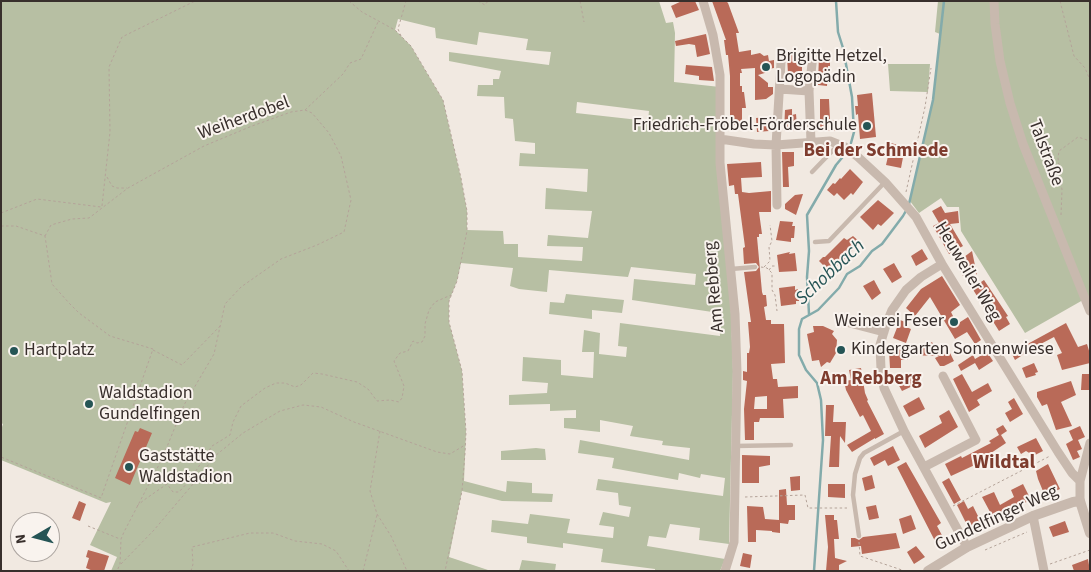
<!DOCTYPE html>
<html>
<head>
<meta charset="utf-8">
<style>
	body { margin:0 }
	#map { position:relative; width:1091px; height:572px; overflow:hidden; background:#f1e9e1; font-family:"Source Sans 3",sans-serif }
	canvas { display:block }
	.frame { position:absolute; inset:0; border:2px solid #382f2c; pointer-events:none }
	.north { position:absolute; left:10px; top:512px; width:50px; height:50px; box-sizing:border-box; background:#f9f3ee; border:1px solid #aca5a0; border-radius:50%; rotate:262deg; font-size:14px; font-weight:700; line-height:20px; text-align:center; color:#382f2c }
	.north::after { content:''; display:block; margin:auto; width:18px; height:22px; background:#255455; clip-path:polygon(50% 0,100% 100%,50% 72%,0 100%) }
</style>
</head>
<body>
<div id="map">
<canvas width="1091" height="572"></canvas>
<div class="frame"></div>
<div class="north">N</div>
</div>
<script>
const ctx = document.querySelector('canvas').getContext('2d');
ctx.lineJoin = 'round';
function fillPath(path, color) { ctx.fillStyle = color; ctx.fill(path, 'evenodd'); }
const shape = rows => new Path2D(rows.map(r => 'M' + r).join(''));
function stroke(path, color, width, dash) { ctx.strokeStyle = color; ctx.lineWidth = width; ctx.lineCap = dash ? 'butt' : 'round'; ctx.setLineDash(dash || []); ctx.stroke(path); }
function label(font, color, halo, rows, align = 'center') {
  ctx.font = font + ' "Source Sans 3",sans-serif'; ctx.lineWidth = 4; ctx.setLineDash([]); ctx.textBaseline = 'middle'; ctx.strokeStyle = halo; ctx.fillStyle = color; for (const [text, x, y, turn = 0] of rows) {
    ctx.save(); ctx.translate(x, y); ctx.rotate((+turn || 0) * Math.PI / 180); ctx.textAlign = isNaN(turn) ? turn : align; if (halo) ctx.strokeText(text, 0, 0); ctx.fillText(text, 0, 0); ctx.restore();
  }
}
const green = shape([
	[1,1,659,1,666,23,673,22,675,33,674,82,720,87,729,257,733,371,729,544,699,540,700,528,670,524,666,538,649,536,647,546,725,559,720,571,655,571,655,569,601,562,603,549,563,543,563,548,527,543,527,537,491,532,492,520,528,524,530,514,570,519,567,533,613,538,614,527,599,525,603,512,629,517,631,507,619,505,618,493,596,490,598,479,723,496,725,478,701,474,700,478,679,473,678,480,612,468,614,458,578,453,580,440,689,460,690,448,662,445,663,441,630,436,633,426,600,420,600,432,564,428,564,418,576,418,576,410,550,411,550,404,509,405,509,395,547,393,548,383,522,381,523,357,561,360,561,375,593,378,594,352,582,352,584,330,600,333,599,354,626,357,627,347,618,346,620,323,720,336,719,313,632,300,634,279,695,285,696,274,631,267,628,277,549,270,547,292,519,289,510,286,513,268,461,263,457,281,449,301,449,322,462,371,466,432,464,481,506,492,507,481,532,483,532,493,553,494,552,502,502,501,462,491,449,557,491,571,111,571,117,557,90,545,111,502,106,503,1,460,1,430,3,424,1,423],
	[398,19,435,28,436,38,477,45,479,32,528,39,526,50,551,52,549,65,449,52,449,61,501,71,499,79,493,79,493,85,478,85,477,96,504,97,505,118,513,119,515,141,535,143,535,154,520,153,519,166,588,169,587,192,546,188,545,209,592,211,588,238,548,235,547,246,583,247,582,261,518,257,518,244,504,244,503,231,467,230,467,211,461,178,443,100,411,46,395,30],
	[577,102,649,111,648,121,576,113],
	[938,1,1090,1,1090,300,1083,300,1025,333,961,231,959,207,947,207,941,198,919,213,910,201,933,100,940,34,935,32],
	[888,64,930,64,928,92,890,91],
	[566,294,624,300,622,313,592,310,592,319,549,314,550,302,564,303],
	[536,448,545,449,546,460,501,460,501,451],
	[522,560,556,564,555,571,519,571]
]);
const stream = shape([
	[836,1,838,32,843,48,852,97,854,132,851,143],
	[909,204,933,100,944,1],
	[809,314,807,277,809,251,807,215,836,165,846,153],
	[814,571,823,440,821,400,817,383,806,370,799,355,799,329,802,319,818,310,839,288,847,274,860,266,872,251,882,244,903,216,907,209]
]);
const building = shape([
	[682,1,695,1,699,10,676,18,671,6],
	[712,1,726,1,728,3,739,33,736,33,739,52,751,50,751,55,760,53,764,56,768,55,769,61,774,60,774,68,769,69,768,72,758,75,768,83,768,87,773,87,773,94,766,99,755,100,755,68,741,69,742,73,740,73,740,86,742,86,742,92,744,92,746,108,742,108,742,125,730,125,730,76,728,55,726,55,724,40,726,40],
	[706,34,710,54,697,57,695,45,689,44,676,46,675,41],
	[788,54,802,56,802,73,788,74,787,56],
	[819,54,826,54,826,59,830,59,830,66,828,66,827,86,818,85],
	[686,65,712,67,714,81,699,80,699,76,685,74],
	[872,93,876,137,860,139,858,114,856,115,855,106,858,106,857,95],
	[820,99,829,99,830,120,836,120,835,131,817,131,817,120,820,120],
	[792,109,792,115,796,114,797,126,794,127,795,130,784,131,785,110],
	[766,117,766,121,769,121,769,131,757,132,756,118],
	[891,143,905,147,901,168,886,165],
	[782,152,794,152,794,166,788,167,789,187,783,187],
	[761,162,762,177,741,178,742,192,749,193,771,191,771,212,759,212,762,234,759,234,759,237,757,237,762,292,763,295,766,295,767,306,764,307,766,320,771,320,771,324,784,324,785,363,771,364,773,379,777,379,778,387,798,386,798,398,783,399,784,418,760,418,759,422,754,422,754,440,745,440,744,409,747,381,743,380,743,371,747,372,747,353,749,353,750,347,748,322,751,322,744,272,756,271,759,267,756,263,744,264,743,248,745,247,738,194,735,194,734,185,729,186,727,164],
	[767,396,767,409,754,409,755,397],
	[850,169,863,182,853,195,851,193,844,200,837,193,834,196,827,190,833,183,835,184,840,178,841,179],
	[803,194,796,215,785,209,785,204,795,195],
	[878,200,894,213,881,226,878,224,873,230,860,217],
	[941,206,945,213,958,211,959,223,950,224,963,246,949,254,933,226,939,223,932,211],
	[780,221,793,222,792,226,795,226,794,238,791,238,791,242,776,240],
	[853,236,861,243,856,249,855,247,842,263,841,261,836,267,827,268,823,265,819,261,823,257,825,257,844,238,847,240],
	[922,249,928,259,916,266,911,256],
	[972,251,977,275,973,269,963,276,958,267,967,261,964,257],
	[790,252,789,254,795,253,797,271,779,272,777,255],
	[894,263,902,277,892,283,883,269],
	[942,276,960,305,951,312,957,324,968,317,981,340,975,344,967,332,955,339,930,297,915,316,906,308,921,289],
	[874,280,881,293,872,300,863,286],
	[984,280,1008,316,1006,317,1010,324,999,331,972,288],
	[795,286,795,290,798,289,799,301,796,301,796,304,781,306,779,288],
	[900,320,908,323,906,327,911,329,906,343,893,338],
	[1066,323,1078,347,1087,344,1090,354,1090,363,1062,370,1057,355,1062,353,1054,337,1033,348,1015,360,1010,350,1020,344,1022,347],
	[813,326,823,326,834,331,832,334,837,340,836,353,830,363,827,362,821,367,819,360,812,361,807,334,814,332],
	[932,342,939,356,907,355,908,360,901,360,901,368,890,368,889,350,922,349],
	[949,351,954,361,944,366,940,366,935,358],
	[987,352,993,361,979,370,975,363,961,371,958,365,973,355,975,359],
	[1034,363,1038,372,1035,373,1036,375,1026,378,1022,368],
	[861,368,865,393,868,400,867,401,884,434,875,439,875,438,852,452,847,445,871,431,863,415,860,417,846,390,844,381,851,380,849,370],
	[913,374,917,384,902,391,897,382],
	[962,374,972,392,988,383,992,391,977,400,980,405,969,412,953,379],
	[1082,374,1090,374,1090,390,1081,390],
	[1071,381,1076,395,1061,402,1072,426,1056,430,1047,404,1042,406,1037,397,1037,392],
	[919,397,925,409,909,417,903,406],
	[1014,398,1023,414,1010,422,1005,413,1012,409,1008,402],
	[826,405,834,405,833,422,846,422,845,443,840,436,839,467,829,467,831,436,825,436],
	[949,410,958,427,925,448,919,436,942,423,939,416],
	[1003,425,1007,431,1001,435,1006,443,988,455,990,458,951,476,945,464,961,456,962,458,991,443,989,441,999,435,996,429],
	[1080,426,1085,437,1078,440,1082,449,1077,451,1080,457,1073,460,1066,444,1073,440,1069,431],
	[140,428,152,433,130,485,115,478,135,431,138,432],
	[1036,438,1043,451,1035,455,1033,453,1031,454,1026,451,1021,454,1017,447],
	[893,446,900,460,888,466,885,460,874,466,870,458],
	[742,455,770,456,770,465,759,467,759,483,742,483],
	[906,462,941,523,937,526,944,539,936,543,897,467],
	[1048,464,1060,489,1045,496,1038,479,1036,471],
	[872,475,875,488,865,491,862,478],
	[800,476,800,490,791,491,790,477],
	[949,478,961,500,954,504,942,482],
	[828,484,845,484,845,498,828,497],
	[1023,484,1031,500,1018,506,1017,504,1005,511,1007,517,996,523,982,497,994,492,1000,505,1014,497,1011,490],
	[786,489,787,505,795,505,795,520,789,520,788,524,780,523,780,533,772,532,772,531,756,530,756,542,748,542,747,506,763,507,765,519,779,520,779,490],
	[79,501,86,504,80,521,72,518],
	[964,501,968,509,973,506,980,520,980,523,969,529,957,505],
	[876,505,879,518,869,520,866,507],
	[825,515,834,515,834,520,837,520,839,539,834,539,835,558,847,561,839,565,839,571,826,571,828,547],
	[911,515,916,529,903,534,899,519],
	[1065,521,1069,532,1053,537,1049,527],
	[896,533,900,548,862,554,861,546,851,547,851,538,855,538,859,540,863,537],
	[916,546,925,557,914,564,907,552],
	[88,550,109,556,104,571,93,571,86,568,89,558,86,557],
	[743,553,752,555,750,568,740,566],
	[1088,559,1090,571,1074,571,1072,565]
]);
const path = shape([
	[349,1,362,12,395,30,411,46,443,100,461,178,467,211,467,231,457,281,449,301,449,322,462,371,466,432,465,453,462,491,445,571],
	[478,1,485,5,488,1],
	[580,1,584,22],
	[1060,1,1074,56,1085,68,1090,80],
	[401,36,398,29,406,1],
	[305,110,343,74,350,63,361,59,378,22],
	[107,177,112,186,117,188,127,188],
	[906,192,925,107,931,68],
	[102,206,110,132,109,67,122,37,195,1],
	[1,213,37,199,101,207],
	[1061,215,1062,190,1058,158,1059,151,1078,137,1090,141],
	[1,226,16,226,45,236,52,284,69,303,79,313,110,336,153,349,101,498,1,457],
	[45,236,51,225,72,219,89,218,128,188,204,146,252,126,291,112,305,110,312,113,329,133,341,156,351,200,344,232,317,245,281,259,241,287,225,304,214,354,184,405,162,459,124,532,121,539,120,564,117,571],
	[761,267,767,268,772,273,772,290,775,295,777,311],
	[764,267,770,261,769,247,772,241,770,225],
	[769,270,772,266,776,266],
	[153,350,182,365,221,325],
	[380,431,370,491,377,514,391,536,407,571],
	[745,497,805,495,808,508,847,508],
	[137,506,144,500,167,484,173,492,179,492,190,480,212,446,230,435,233,422,241,406,265,388,276,383,285,383,295,387,301,385,313,373,322,374,357,382,368,389,377,401,390,400,399,402,402,398,404,386,394,361,400,353,408,351,413,341,417,343,422,342,425,336,425,324,429,310,435,302,451,295],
	[953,506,1050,456],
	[88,526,120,539],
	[859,542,860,556,905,571],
	[985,550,1027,532],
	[121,564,154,530,199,477,215,456,243,433,280,411,303,405,321,407,354,422,437,452,450,454,465,445],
	[1050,564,1090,550],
	[191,571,193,564,192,547,250,533,273,533,295,541,322,544,336,551,349,571],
	[363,571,377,515],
	[378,571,399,571]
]);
const service = shape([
	[812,172,839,144],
	[815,242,829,241,885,182],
	[731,269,755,267],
	[735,446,791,445],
	[859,536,853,495,855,474,860,458,864,453,904,431]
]);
const minor = shape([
	[703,1,713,35,720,75,720,163,735,314,737,372,734,542,725,571],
	[994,1,995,24,1000,61,1010,103,1023,144,1090,311],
	[780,89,809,91],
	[720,139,754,144,776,145,830,141,845,147,858,157,885,182,916,217,942,264,1058,452,1072,473,1080,481],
	[811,142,809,91,813,55],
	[777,205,776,145,781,62],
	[942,264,921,277,906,290,892,310,886,325,880,345,881,369,884,388,904,431,967,547],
	[842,321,884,332],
	[924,467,976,440,943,376],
	[1080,501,1080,481,1090,443],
	[1033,516,1044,571]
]);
const tertiary = shape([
	[928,571,967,547,1033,516,1073,502,1080,501,1090,533]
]);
const markers = [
	[766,67,5,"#255455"],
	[867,126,5,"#255455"],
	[954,322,5,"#255455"],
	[841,350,5,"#255455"],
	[14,351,5,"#255455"],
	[89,404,5,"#255455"],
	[129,467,5,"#255455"]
];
const poiNames = [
	["Brigitte Hetzel,",776,57],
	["Logopädin",776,78],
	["Friedrich-Fröbel-Förderschule",857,126,"right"],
	["Weinerei Feser",944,322,"right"],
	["Kindergarten Sonnenwiese",851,350],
	["Hartplatz",24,351],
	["Waldstadion",99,394],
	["Gundelfingen",99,415],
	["Gaststätte",139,457],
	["Waldstadion",139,478]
];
const streetNames = [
	["Weiherdobel",244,119,-20],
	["Talstraße",1045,153,69],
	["Heuweiler Weg",967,272,59],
	["Am Rebberg",715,287,-95],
	["Gundelfinger Weg",997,519,-25]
];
const neighbourhoodNames = [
	["Bei der Schmiede",876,152],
	["Am Rebberg",871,380]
];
const waterNames = [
	["Schobbach",831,273,-43]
];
const quarterNames = [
	["Wildtal",1004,464]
];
fillPath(green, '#b7bfa3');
stroke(stream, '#83abab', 2.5);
fillPath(building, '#b96a58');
stroke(path, '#b4a399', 1, [2.5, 2.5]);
stroke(service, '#c8b9ae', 4.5);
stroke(minor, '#c8b9ae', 9);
stroke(tertiary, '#c8b9ae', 10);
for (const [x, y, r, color] of markers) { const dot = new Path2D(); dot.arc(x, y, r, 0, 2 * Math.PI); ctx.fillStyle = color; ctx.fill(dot); stroke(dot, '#f9f3ee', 2); }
label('18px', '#382f2c', '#f9f3ee', poiNames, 'left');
label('18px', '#382f2c', '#f9f3ee', streetNames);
label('bold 19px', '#7e3c2e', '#f9f3ee', neighbourhoodNames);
label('italic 19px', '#255455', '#f9f3ee', waterNames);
label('bold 20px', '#7e3c2e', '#f9f3ee', quarterNames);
</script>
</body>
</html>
